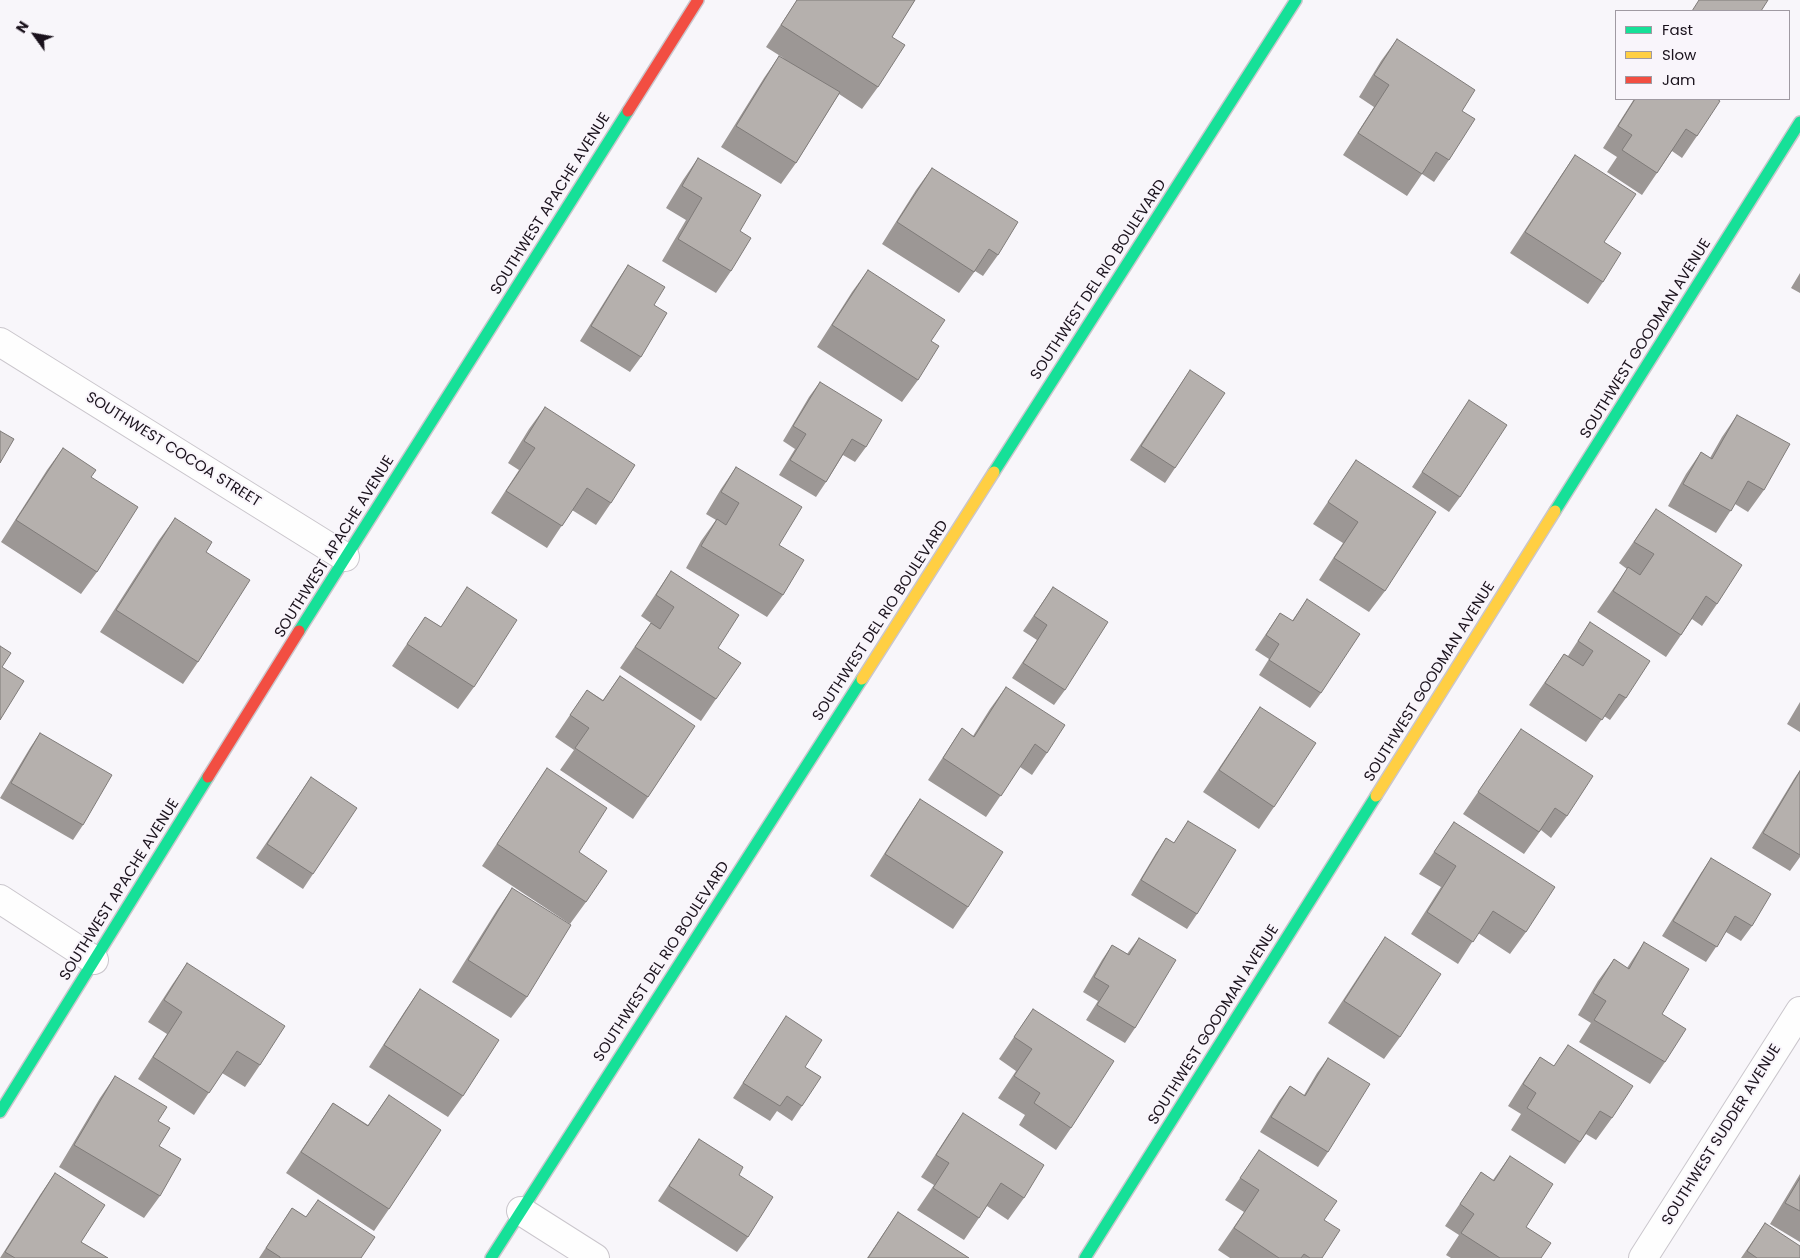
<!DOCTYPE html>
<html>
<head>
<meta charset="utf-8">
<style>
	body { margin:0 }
	#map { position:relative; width:1800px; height:1258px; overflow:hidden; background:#f8f6fa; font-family:Poppins,sans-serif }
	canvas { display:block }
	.legend { position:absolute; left:1615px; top:10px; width:175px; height:90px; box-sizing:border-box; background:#f9f5fb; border:1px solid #a09aa2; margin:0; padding:6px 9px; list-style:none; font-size:15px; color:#1a121c }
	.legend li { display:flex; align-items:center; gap:10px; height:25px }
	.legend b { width:25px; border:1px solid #a09aa2 }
	.north { position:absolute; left:10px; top:10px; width:50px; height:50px; -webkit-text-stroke:4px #f9f5fb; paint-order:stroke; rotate:302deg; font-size:14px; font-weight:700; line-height:20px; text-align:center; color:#1a121c }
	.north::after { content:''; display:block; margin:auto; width:18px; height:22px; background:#1a121c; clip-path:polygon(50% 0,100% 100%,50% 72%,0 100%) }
</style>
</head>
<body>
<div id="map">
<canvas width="1800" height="1258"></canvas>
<ul class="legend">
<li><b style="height:6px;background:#16e098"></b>Fast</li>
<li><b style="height:6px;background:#ffcf43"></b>Slow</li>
<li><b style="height:6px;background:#f24e42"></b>Jam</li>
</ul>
<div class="north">N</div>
</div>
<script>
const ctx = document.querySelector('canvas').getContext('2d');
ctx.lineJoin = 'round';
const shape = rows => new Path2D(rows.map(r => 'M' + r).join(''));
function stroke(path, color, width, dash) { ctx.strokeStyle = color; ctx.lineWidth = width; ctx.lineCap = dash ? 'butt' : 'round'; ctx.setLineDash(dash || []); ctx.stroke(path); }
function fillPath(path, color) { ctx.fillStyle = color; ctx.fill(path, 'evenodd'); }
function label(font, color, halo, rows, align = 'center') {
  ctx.font = font + ' Poppins,sans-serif'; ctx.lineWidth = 4; ctx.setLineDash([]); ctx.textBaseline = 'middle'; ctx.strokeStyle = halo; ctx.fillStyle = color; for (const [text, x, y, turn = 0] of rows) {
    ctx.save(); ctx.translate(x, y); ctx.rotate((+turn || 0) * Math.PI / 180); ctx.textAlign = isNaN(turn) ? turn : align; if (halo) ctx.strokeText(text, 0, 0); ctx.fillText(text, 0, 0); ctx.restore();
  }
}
const street = shape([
	[0,342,345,557],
	[0,899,94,960],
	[521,1211,595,1258],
	[1643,1258,1800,1011]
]);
const fast = shape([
	[994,472,1296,0],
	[1555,511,1800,122],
	[299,631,628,111],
	[0,1112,208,777],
	[491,1258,862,679],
	[1085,1258,1376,796]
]);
const slow = shape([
	[862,679,994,472],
	[1376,796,1555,511]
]);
const jam = shape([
	[628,111,698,0],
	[208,777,299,631]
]);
const wall = shape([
	[797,0,915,0,892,37,878,87,862,109,839,94,796,163,781,184,721,147,764,78,779,56,785,59,766,47],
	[1397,39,1462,111,1449,160,1434,182,1422,174,1407,196,1343,155,1374,107,1359,97,1381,61],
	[1634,99,1717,99,1697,136,1682,158,1672,151,1642,195,1607,172,1617,157,1603,148],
	[1575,155,1604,242,1603,282,1588,304,1510,253,1560,177],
	[698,158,740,231,731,271,716,293,662,261,686,220,666,208,683,180],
	[932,168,998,255,983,276,975,271,959,293,882,244,916,190],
	[628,265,654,305,641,357,630,372,580,341,618,280],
	[868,270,931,341,918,380,902,402,817,347,852,292],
	[1800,273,1800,293,1791,288],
	[1190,370,1175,468,1165,483,1130,460],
	[820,382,866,447,855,462,843,455,826,482,816,497,779,475,795,449,783,441,809,397],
	[1469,400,1460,497,1449,512,1412,487],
	[545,407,611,503,596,525,572,510,547,548,491,513,519,470,508,463,529,429],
	[1737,415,1764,490,1748,512,1735,504,1716,533,1668,506,1686,474,1701,452,1710,458,1722,437],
	[63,448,91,477,97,572,81,594,1,542,47,470],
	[1356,460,1385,591,1369,612,1319,580,1343,543,1313,524],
	[736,467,779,545,783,595,767,617,686,568,701,541,716,520,706,514,721,489],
	[1656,509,1717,604,1702,626,1692,619,1666,657,1597,612,1627,569,1619,563],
	[175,518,206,552,198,662,183,684,100,632,159,540],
	[671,571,718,648,716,699,701,721,620,668,651,623,641,616],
	[467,587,474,687,458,709,392,666,425,617,441,627],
	[1053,587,1065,690,1054,705,1012,678,1037,640,1023,631],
	[1307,599,1321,693,1310,708,1259,675,1269,659,1255,650,1280,613,1292,621],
	[1590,622,1626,698,1610,720,1604,716,1586,742,1529,705,1564,654,1568,656],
	[620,676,648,797,633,819,560,770,574,750,555,737,587,690,603,700],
	[1006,687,1047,753,1032,775,1020,767,986,817,928,780,962,728,973,736,990,709],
	[1800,702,1800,732,1787,724],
	[1260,707,1274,807,1259,829,1203,792],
	[1521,729,1567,816,1551,838,1541,830,1524,854,1463,814],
	[40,733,83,825,73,840,0,798,30,748],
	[547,768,579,852,586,902,570,924,482,866],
	[1800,770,1800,857,1790,871,1752,848,1794,779],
	[311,777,313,874,303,889,256,858],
	[920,799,968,907,953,929,870,876,905,821],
	[1188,821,1197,914,1187,929,1131,895,1156,853,1166,838,1174,843],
	[1454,822,1526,932,1510,954,1478,933,1458,964,1411,934,1441,887,1419,874],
	[1711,858,1752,926,1741,941,1726,932,1706,962,1662,936,1701,873],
	[512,888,527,997,511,1018,452,982,497,910],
	[1385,937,1400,1037,1384,1059,1328,1023,1370,959],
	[1139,938,1135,1028,1125,1043,1086,1020,1098,1001,1083,992,1102,960,1112,945,1127,954],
	[1644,942,1662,1014,1665,1062,1650,1084,1579,1042,1591,1023,1578,1015,1598,981,1614,959,1627,968],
	[187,963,260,1065,245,1087,222,1073,194,1115,138,1079,167,1034,148,1022,172,985],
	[420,989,463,1096,448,1117,369,1067,405,1011],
	[1033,1009,1071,1128,1056,1150,1019,1125,1025,1115,998,1098,1016,1071,999,1059],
	[786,1016,805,1067,802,1106,792,1121,777,1111,770,1121,733,1098],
	[1568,1045,1612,1118,1596,1140,1586,1134,1565,1164,1511,1130,1521,1114,1508,1106,1525,1079,1540,1057,1554,1066],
	[1328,1058,1328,1152,1318,1167,1260,1132,1279,1101,1290,1086,1304,1095,1317,1073],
	[115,1076,158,1121,160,1196,144,1218,59,1167,100,1098],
	[389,1095,389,1209,374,1231,286,1173,333,1103,368,1125],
	[963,1113,1024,1198,1008,1220,987,1206,964,1240,917,1210,934,1185,921,1177,948,1135],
	[699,1139,739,1175,748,1237,737,1252,658,1201],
	[1259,1150,1324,1220,1322,1258,1230,1258,1218,1250,1244,1212,1225,1200],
	[1510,1156,1526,1227,1541,1258,1451,1258,1446,1255,1459,1235,1445,1226,1481,1172,1493,1180],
	[55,1173,81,1242,108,1258,0,1258,40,1195],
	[1800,1174,1800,1242,1770,1224],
	[318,1200,361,1258,259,1258,292,1208,306,1217],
	[898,1212,969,1258,867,1258],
	[1765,1223,1800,1258,1741,1258]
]);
const building = shape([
	[797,0,915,0,892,37,905,45,878,87,781,25,797,0],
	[1699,0,1768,0,1761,11,1692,11,1699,0],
	[1397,39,1475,90,1462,111,1475,119,1449,160,1436,152,1422,174,1358,133,1389,85,1374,75,1397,39],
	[779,56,840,92,796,163,736,126,779,56],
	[1635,99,1717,99,1720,101,1697,136,1686,129,1657,173,1622,150,1632,135,1618,126,1635,99],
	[1575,155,1636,194,1604,242,1621,253,1603,282,1525,232,1575,155],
	[698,158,761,195,740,231,751,238,731,271,678,239,702,198,682,186,698,158],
	[932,168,1018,222,998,255,989,249,974,272,897,222,932,168],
	[628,265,665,287,654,305,667,313,641,357,591,326,628,265],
	[868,270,945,320,931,341,939,346,918,380,832,325,868,270],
	[1190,370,1225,393,1175,468,1141,446,1190,370],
	[820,382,882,420,866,447,852,439,826,482,790,460,806,434,793,426,820,382],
	[1469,400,1507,425,1460,497,1422,472,1469,400],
	[545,407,635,465,611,503,587,488,562,526,506,491,535,448,524,441,545,407],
	[1737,415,1790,444,1764,490,1748,481,1731,511,1683,484,1701,452,1712,459,1737,415],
	[0,431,14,439,0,463,0,431],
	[63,448,96,470,91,477,138,507,97,572,16,520,63,448],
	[1356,460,1436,512,1385,591,1334,558,1358,522,1328,502,1356,460],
	[736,467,802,507,779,545,804,560,783,595,701,546,717,519,726,525,739,503,721,492,736,467],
	[1656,509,1742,565,1717,604,1706,596,1681,635,1613,591,1628,567,1640,575,1654,554,1634,542,1656,509],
	[175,518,212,542,206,552,250,580,198,662,116,610,175,518],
	[671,571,739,615,718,648,741,663,716,699,635,647,651,623,660,629,674,607,656,595,671,571],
	[467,587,517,620,474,687,407,644,425,617,441,627,467,587],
	[1053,587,1108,622,1065,690,1023,663,1047,625,1034,616,1053,587],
	[1307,599,1360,634,1321,693,1269,660,1279,644,1266,635,1280,613,1293,621,1307,599],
	[1590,622,1650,661,1626,698,1619,694,1602,720,1545,683,1564,654,1583,666,1593,651,1578,641,1590,622],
	[0,646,11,653,2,667,24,681,0,720,0,646],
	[620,676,695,726,648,797,575,748,589,728,570,715,587,690,603,701,620,676],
	[1006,687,1065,725,1047,753,1035,744,1001,796,943,758,962,728,974,737,1006,687],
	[1260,707,1316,743,1274,807,1219,770,1260,707],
	[1521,729,1593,776,1567,816,1555,808,1539,832,1478,792,1521,729],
	[40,733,112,775,83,825,11,783,40,733],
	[547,768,607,808,579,852,607,871,586,902,497,844,547,768],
	[1800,771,1800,855,1763,833,1800,771],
	[311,777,357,808,313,874,267,844,311,777],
	[920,799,1003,852,968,907,885,854,920,799],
	[1188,821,1236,850,1197,914,1141,880,1166,838,1174,843,1188,821],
	[1454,822,1555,887,1526,932,1493,911,1473,942,1427,912,1456,866,1434,852,1454,822],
	[1711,858,1771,894,1752,926,1735,916,1717,947,1673,921,1711,858],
	[512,888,571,925,527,997,468,960,512,888],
	[1385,937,1441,974,1400,1037,1344,1001,1385,937],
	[1139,938,1176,960,1135,1028,1097,1005,1109,986,1094,977,1112,945,1129,955,1139,938],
	[1644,942,1689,969,1662,1014,1686,1029,1665,1062,1594,1020,1606,1001,1593,993,1614,959,1629,969,1644,942],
	[187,963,285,1026,260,1065,237,1051,209,1093,153,1057,182,1012,164,1000,187,963],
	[420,989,499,1040,463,1096,384,1045,420,989],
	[1033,1009,1114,1061,1071,1128,1034,1103,1040,1093,1014,1076,1032,1049,1014,1037,1033,1009],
	[786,1016,822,1040,805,1067,821,1077,802,1106,787,1096,780,1106,743,1083,786,1016],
	[1568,1045,1633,1086,1612,1118,1600,1111,1580,1142,1527,1108,1536,1093,1523,1084,1540,1057,1554,1066,1568,1045],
	[1328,1058,1370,1084,1328,1152,1271,1117,1290,1086,1305,1096,1328,1058],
	[115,1076,167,1107,158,1121,170,1128,159,1146,181,1159,160,1196,74,1145,115,1076],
	[389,1095,441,1130,389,1209,301,1152,333,1103,368,1126,389,1095],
	[963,1113,1044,1165,1024,1198,1001,1183,979,1218,933,1188,949,1163,936,1155,963,1113],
	[699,1139,743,1167,739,1175,773,1197,748,1237,669,1186,699,1139],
	[1259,1150,1337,1201,1324,1220,1340,1230,1322,1258,1310,1258,1304,1254,1301,1258,1279,1258,1234,1228,1259,1190,1240,1178,1259,1150],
	[1510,1156,1553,1184,1526,1227,1551,1243,1541,1258,1500,1258,1461,1233,1474,1214,1460,1204,1481,1172,1494,1181,1510,1156],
	[55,1173,105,1205,81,1242,108,1258,15,1258,5,1252,55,1173],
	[1800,1178,1800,1211,1785,1203,1800,1178],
	[318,1200,375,1237,361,1258,280,1258,280,1257,266,1248,292,1208,306,1217,318,1200],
	[898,1212,969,1258,868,1258,898,1212],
	[1765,1223,1800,1246,1800,1258,1757,1258,1747,1251,1765,1223]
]);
const streetNames = [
	["SOUTHWEST APACHE AVENUE",551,204,-58],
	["SOUTHWEST DEL RIO BOULEVARD",1099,280,-57],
	["SOUTHWEST GOODMAN AVENUE",1646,339,-58],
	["SOUTHWEST COCOA STREET",173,450,32],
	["SOUTHWEST APACHE AVENUE",335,547,-58],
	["SOUTHWEST DEL RIO BOULEVARD",881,621,-57],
	["SOUTHWEST GOODMAN AVENUE",1430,682,-58],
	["SOUTHWEST APACHE AVENUE",120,890,-58],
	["SOUTHWEST DEL RIO BOULEVARD",662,962,-57],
	["SOUTHWEST GOODMAN AVENUE",1214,1025,-58],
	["SOUTHWEST SUDDER AVENUE",1722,1135,-58]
];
stroke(street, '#cac6cc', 30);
stroke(fast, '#cac6cc', 14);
stroke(slow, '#cac6cc', 14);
stroke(jam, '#cac6cc', 14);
stroke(street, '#fefefe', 28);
stroke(fast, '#16e098', 11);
stroke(slow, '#ffcf43', 11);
stroke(jam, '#f24e42', 11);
fillPath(wall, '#9c9795');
fillPath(building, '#b5b0ad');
stroke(building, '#7f7b79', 1);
label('15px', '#1a121c', '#f9f5fb', streetNames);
</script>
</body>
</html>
